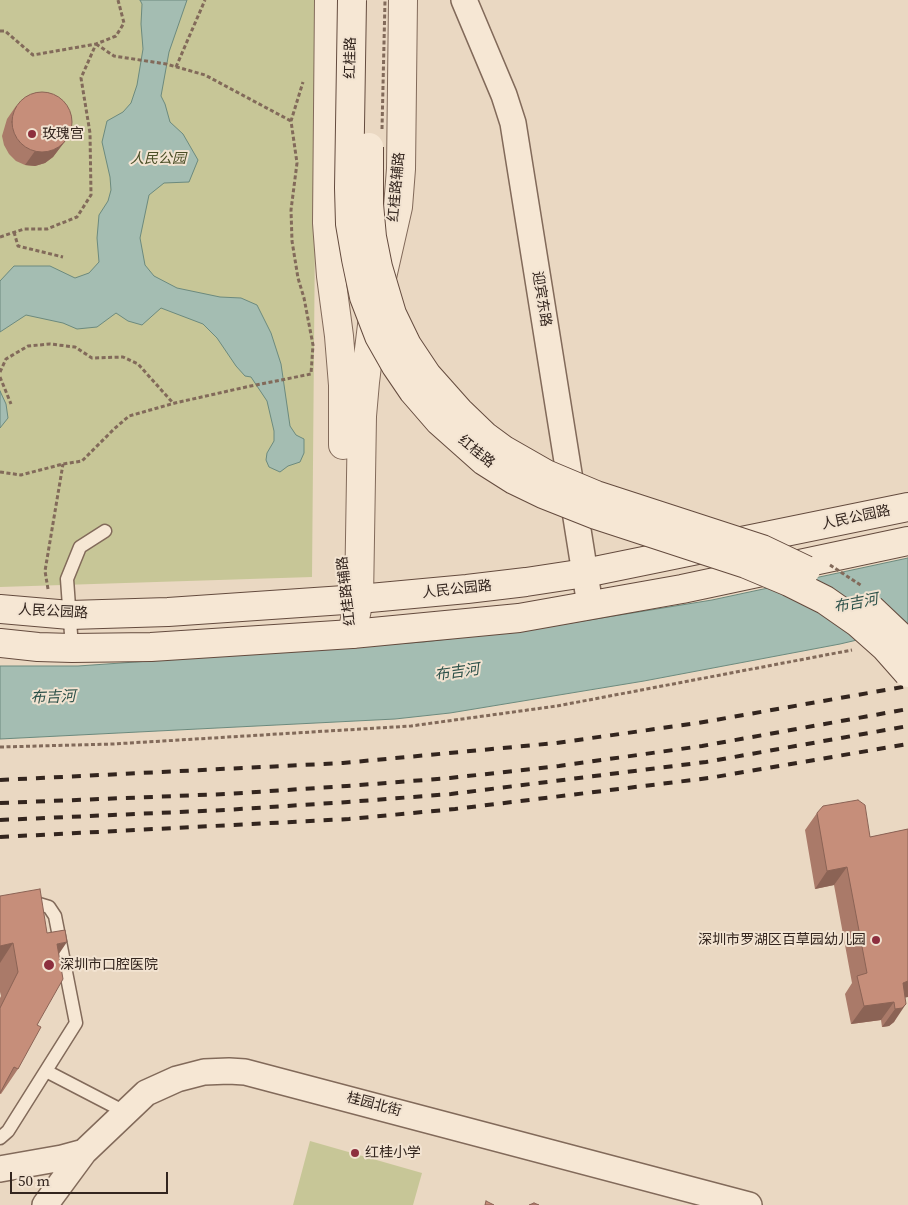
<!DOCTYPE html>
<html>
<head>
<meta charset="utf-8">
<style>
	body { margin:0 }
	#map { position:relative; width:908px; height:1205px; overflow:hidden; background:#ead8c2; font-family:"Source Serif 4",serif }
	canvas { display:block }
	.scale { position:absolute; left:10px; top:1172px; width:158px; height:22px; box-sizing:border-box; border:2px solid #33251e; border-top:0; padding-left:6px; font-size:15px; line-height:18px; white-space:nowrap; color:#33251e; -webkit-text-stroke:4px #f2e3d1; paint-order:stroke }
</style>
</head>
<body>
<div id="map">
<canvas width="908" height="1205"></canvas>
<div class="scale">50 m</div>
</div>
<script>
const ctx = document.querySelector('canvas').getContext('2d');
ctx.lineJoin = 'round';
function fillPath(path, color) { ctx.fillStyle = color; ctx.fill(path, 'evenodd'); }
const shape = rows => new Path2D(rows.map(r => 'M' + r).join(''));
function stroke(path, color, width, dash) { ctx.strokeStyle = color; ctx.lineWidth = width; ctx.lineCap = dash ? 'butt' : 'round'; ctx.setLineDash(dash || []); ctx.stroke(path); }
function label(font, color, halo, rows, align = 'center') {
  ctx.font = font + ' "Source Serif 4","Noto Sans SC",serif'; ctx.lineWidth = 4; ctx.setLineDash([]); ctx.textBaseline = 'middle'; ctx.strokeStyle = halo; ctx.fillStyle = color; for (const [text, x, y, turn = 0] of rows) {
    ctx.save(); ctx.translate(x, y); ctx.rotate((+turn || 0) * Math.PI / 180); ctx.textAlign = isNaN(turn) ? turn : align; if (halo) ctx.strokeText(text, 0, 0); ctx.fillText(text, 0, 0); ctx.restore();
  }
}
const green = shape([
	[0,0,317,0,312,577,0,587],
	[310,1141,422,1173,413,1205,293,1205]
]);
const water = shape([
	[140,0,187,0,169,52,161,96,165,104,170,122,183,134,198,160,189,182,164,183,149,195,140,238,145,265,154,276,177,288,220,297,241,298,257,305,271,333,281,364,290,426,296,435,304,439,304,453,300,462,288,466,280,472,269,467,266,460,267,453,274,441,274,431,267,401,251,377,245,376,236,366,217,338,203,324,161,308,142,325,128,321,116,313,97,327,77,329,63,323,26,315,0,332,0,281,14,266,50,266,75,278,89,273,99,262,97,238,99,215,108,201,111,190,110,177,102,142,107,121,123,112,131,103,137,85,143,49,141,24,142,4,140,0],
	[0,391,6,404,8,418,0,428,0,391],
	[908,558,908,628,840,644,644,681,450,713,395,719,0,739,0,666,78,666,423,642,540,628,712,600,908,558]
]);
const path = shape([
	[0,31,5,31,33,55,96,44,116,36,124,23,118,0],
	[96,44,114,56,166,64,205,75,291,121],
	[176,67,205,0],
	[14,232,18,246,63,257],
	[0,237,24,229,47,229,77,217,91,195,90,133,81,78,96,44],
	[0,372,6,359,28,346,50,344,75,347,92,358,123,357,138,364,173,403],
	[0,377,11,404],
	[0,472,21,475,63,464,82,461,114,429,129,416,175,403,246,387,311,374,313,345,304,298,298,278,292,241,291,210,297,163,291,121,303,82],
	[48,589,45,571,63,464],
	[0,747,113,744,411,726,557,706,852,650]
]);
const service = shape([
	[72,648,67,579,80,547,105,531],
	[0,911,39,904,49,907,55,916,76,1023,8,1131,0,1138],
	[46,1071,125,1112]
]);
const minor = shape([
	[464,0,504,95,513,123,590,605],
	[0,1169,62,1158,84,1152],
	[45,1205,84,1152,146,1093,177,1079,204,1072,229,1071,245,1072,749,1205]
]);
const tertiary = shape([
	[329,0,327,223,331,276,339,336,343,385,343,445],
	[352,634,359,599,362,416,365,382,373,317,398,207,401,169,403,0]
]);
const secondary = shape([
	[0,609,70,615,168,612,359,599,467,589,526,582,585,573,908,507],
	[0,643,38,647,72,648,151,647,352,634,519,618,682,589,908,541]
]);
const rail = shape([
	[0,780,343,763,556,743,698,723,908,686],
	[0,803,226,794,347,786,450,778,559,766,702,746,908,709],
	[0,820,225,810,348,802,451,794,706,762,908,726],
	[0,837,349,819,455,809,709,778,908,744]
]);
const pathBridge = shape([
	[382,129,385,0],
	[830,565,862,586]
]);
const secondaryBridge = shape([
	[352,0,349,188,350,224,356,259,364,297,379,336,396,366,413,391,439,421,484,461,514,480,543,494,596,515,746,564,789,582,825,600,858,623,885,647,908,673],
	[369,147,369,204,372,237,378,267,392,314,407,345,427,375,459,411,485,436,504,450,546,474,596,495,762,549,806,570],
	[871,609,908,644]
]);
const wall = shape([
	[16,106,69,136,53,157,45,163,35,166,25,165,16,161,9,154,4,145,2,136,7,119],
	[817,813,870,837,908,829,908,997,905,997,894,1022,889,1026,882,1027,881,1020,851,1024,845,994,852,983,834,885,815,889,805,830],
	[0,896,47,933,58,954,37,1025,18,1069,1,1094,0,1094,0,998,1,996,0,992]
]);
const shadedWall = shape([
	[69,136,53,157,45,163,35,166,25,165,35,151],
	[847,867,834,885,815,889,827,871],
	[67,942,50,967,57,944],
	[13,943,0,963,0,946],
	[908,981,908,997,890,1001,903,983],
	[894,1002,881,1020,851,1024,864,1006],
	[906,1004,894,1022,889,1026,882,1027,895,1009]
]);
const building = shape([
	'12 122a30 30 0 1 1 60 0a30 30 0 1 1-60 0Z',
	[858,800,865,805,870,837,908,829,908,981,903,983,906,1004,902,1008,895,1009,894,1002,864,1006,857,976,867,973,847,867,827,871,817,813,823,806,858,800],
	[40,889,47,933,65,930,67,942,57,944,63,979,37,1025,41,1027,18,1069,14,1067,0,1093,0,1008,18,972,13,943,0,946,0,896,40,889],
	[486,1201,494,1205,485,1205,486,1201],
	[534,1203,539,1205,529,1205,534,1203]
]);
const markers = [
	[32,134,5,"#8d2f3e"],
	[876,940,5,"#8d2f3e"],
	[49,965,6,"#8d2f3e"],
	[355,1153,5,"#8d2f3e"]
];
const streetNames = [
	["红桂路",351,58,-89],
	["红桂路辅路",397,187,-85],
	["迎宾东路",541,299,81],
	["红桂路",476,452,39],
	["人民公园路",856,518,-12],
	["人民公园路",457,590,-6],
	["红桂路辅路",347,591,-97],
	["人民公园路",53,612,3],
	["桂园北街",374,1105,15]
];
const poiNames = [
	["玫瑰宫",42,134],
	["深圳市罗湖区百草园幼儿园",866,940,"right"],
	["深圳市口腔医院",60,965],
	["红桂小学",365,1153]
];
const parkNames = [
	["人民公园",158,159]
];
const waterNames = [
	["布吉河",856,604,-11],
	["布吉河",457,673,-8],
	["布吉河",53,698,-2]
];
fillPath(green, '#c7c697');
fillPath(water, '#a4bdb2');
stroke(water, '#6c8a7e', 1);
stroke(service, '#826a5a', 15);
stroke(minor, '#826a5a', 28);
stroke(tertiary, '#826a5a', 30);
stroke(secondary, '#644b3e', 30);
stroke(path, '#826a5a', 3, [4, 2.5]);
stroke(service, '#f6e7d4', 12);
stroke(minor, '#f6e7d4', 25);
stroke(tertiary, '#f6e7d4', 28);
stroke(secondary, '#f6e7d4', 28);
stroke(rail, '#33251e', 4, [9, 9]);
stroke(secondaryBridge, '#644b3e', 30, []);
stroke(pathBridge, '#826a5a', 3, [4, 2.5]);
stroke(secondaryBridge, '#f6e7d4', 28);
fillPath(wall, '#aa7a69');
fillPath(shadedWall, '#8b6355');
fillPath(building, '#c68e7a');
stroke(building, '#8b6355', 1);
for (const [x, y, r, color] of markers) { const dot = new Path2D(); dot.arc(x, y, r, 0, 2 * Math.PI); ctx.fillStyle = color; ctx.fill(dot); stroke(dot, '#f2e3d1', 2); }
label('14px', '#33251e', '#f2e3d1', streetNames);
label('14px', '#33251e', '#f2e3d1', poiNames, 'left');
label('italic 14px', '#4a4e26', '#f2e3d1', parkNames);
label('italic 15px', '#2e524a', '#f2e3d1', waterNames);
</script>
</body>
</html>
